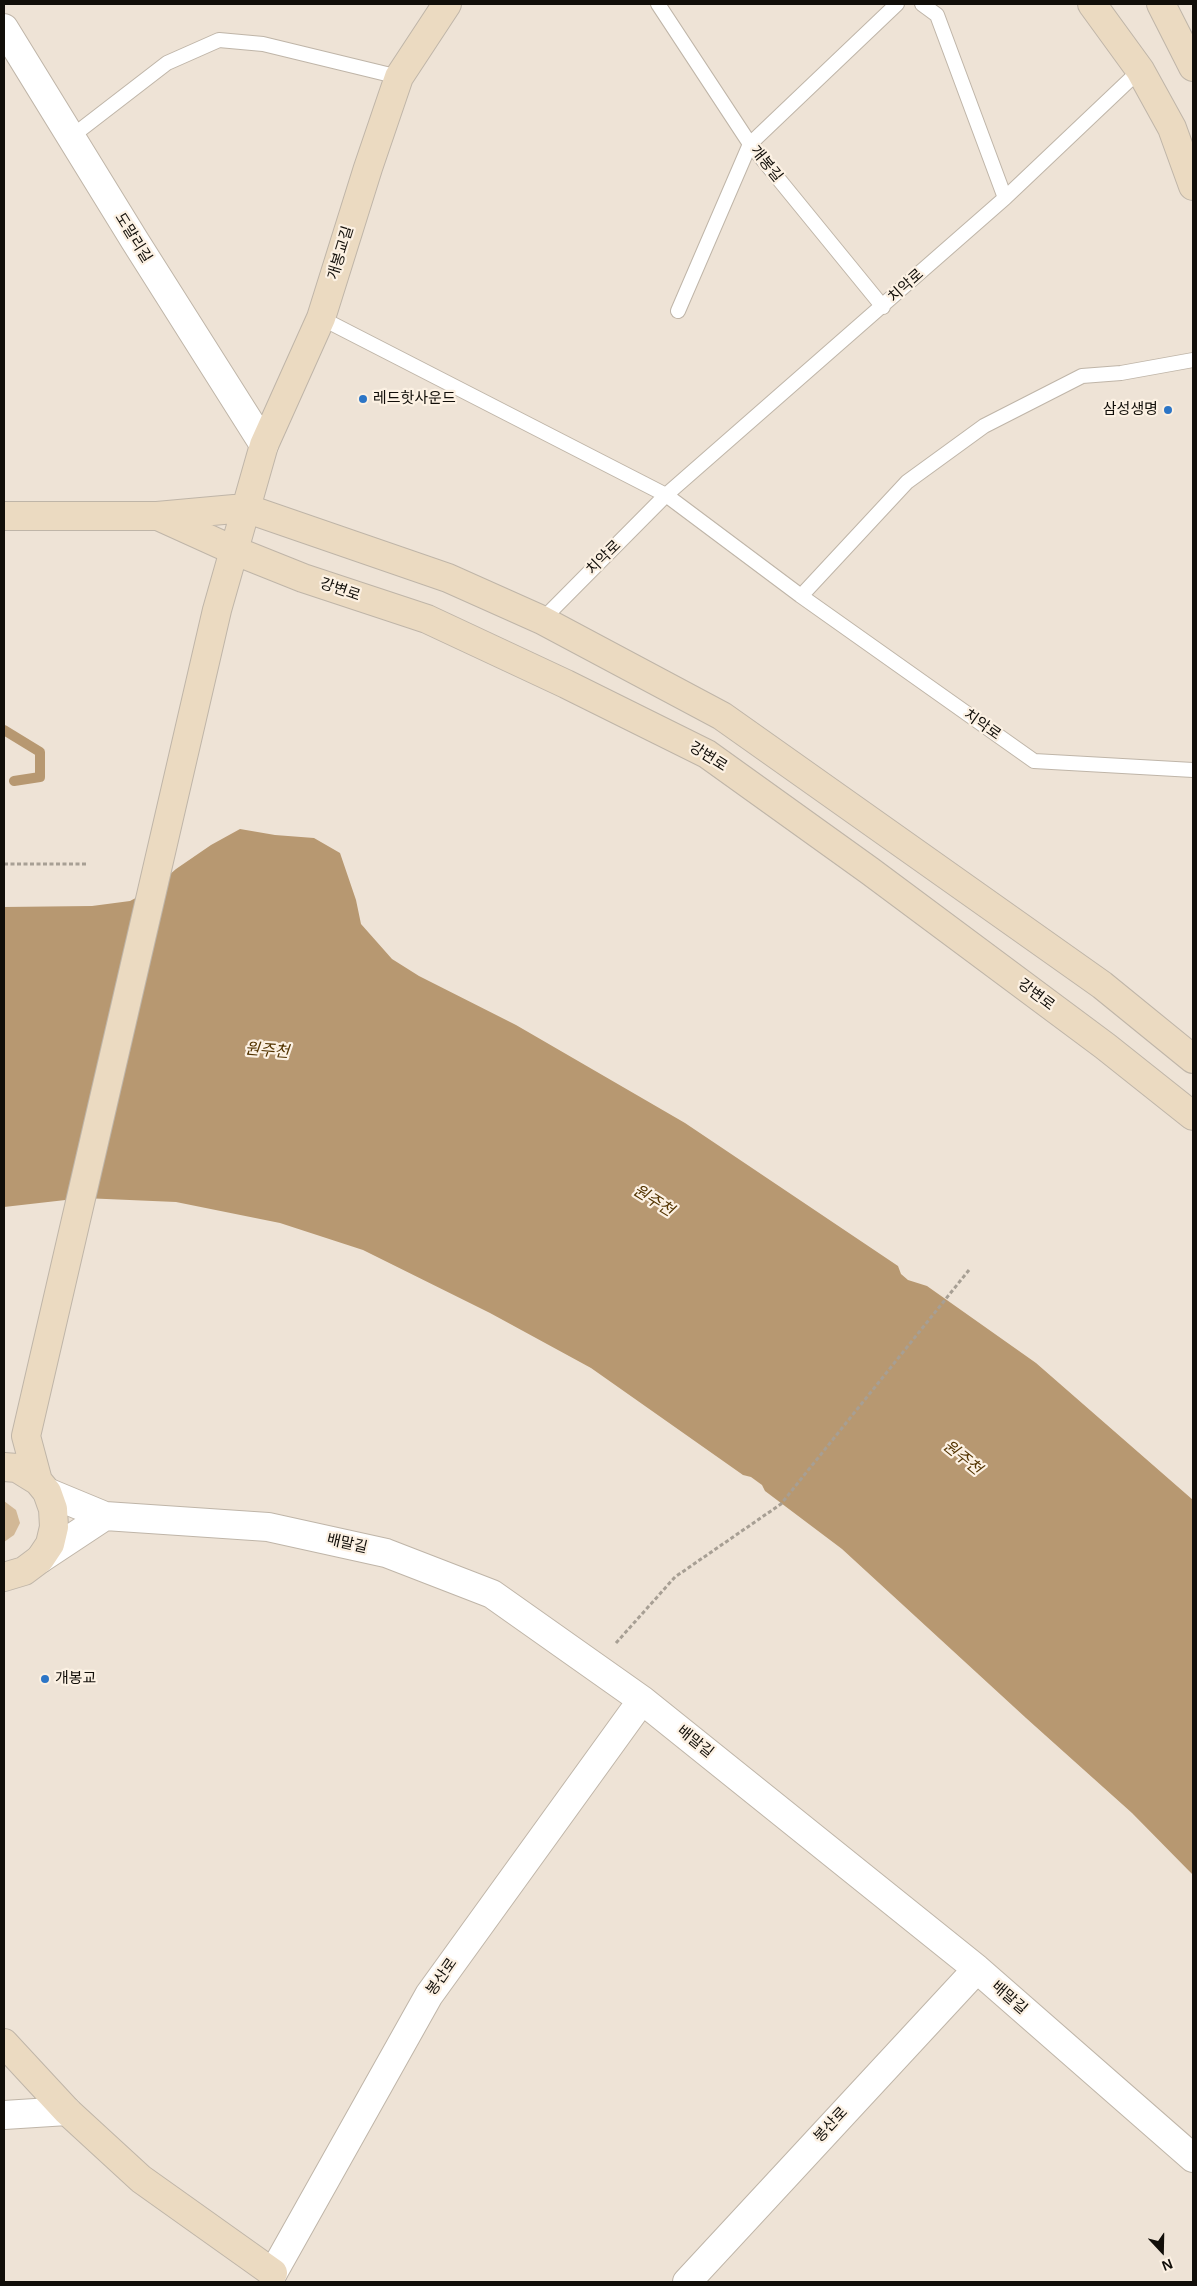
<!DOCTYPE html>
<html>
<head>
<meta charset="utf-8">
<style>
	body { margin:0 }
	#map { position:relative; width:1197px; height:2286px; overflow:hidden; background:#eee3d6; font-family:Arial,sans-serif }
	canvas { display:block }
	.frame { position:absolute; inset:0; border:5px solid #110e09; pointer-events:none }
	.north { position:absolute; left:1137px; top:2226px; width:50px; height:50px; -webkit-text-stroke:4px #fcf1e3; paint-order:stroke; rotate:159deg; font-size:14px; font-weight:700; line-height:20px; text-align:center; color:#110e09 }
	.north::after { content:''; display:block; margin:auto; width:18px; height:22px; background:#110e09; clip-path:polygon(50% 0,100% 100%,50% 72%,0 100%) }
</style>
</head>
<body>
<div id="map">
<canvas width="1197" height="2286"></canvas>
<div class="frame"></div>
<div class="north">N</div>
</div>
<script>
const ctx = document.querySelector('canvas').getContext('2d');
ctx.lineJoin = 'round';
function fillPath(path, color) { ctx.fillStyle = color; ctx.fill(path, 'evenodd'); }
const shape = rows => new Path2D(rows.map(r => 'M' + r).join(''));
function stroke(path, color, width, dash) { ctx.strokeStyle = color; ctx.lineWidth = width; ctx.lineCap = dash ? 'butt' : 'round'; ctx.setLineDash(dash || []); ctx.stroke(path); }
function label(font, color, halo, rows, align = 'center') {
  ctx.font = font + ' Arial,"Noto Sans KR",sans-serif'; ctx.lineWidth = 4.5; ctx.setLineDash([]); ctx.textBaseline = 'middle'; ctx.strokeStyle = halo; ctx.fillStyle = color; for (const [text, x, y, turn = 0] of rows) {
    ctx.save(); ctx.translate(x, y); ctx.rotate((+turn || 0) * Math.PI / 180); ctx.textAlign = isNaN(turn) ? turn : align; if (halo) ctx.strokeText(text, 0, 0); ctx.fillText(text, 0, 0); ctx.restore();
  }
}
const green = shape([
	[4,1501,16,1510,20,1523,14,1535,4,1542]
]);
const water = shape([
	[240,829,275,835,314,838,340,853,356,900,361,924,392,959,419,976,516,1025,685,1123,898,1266,901,1274,908,1280,927,1286,1036,1363,1193,1500,1193,1875,1132,1813,1026,1718,842,1549,765,1491,762,1485,751,1477,743,1475,591,1368,490,1313,363,1250,280,1223,176,1202,83,1198,4,1207,4,907,92,906,130,901,153,889,176,869,211,845]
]);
const stream = shape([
	[4,730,40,752,40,777,14,781]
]);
const path = shape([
	[4,864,86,864],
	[616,1643,675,1577,781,1504,969,1270]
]);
const lane = shape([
	[658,4,750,144,883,307],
	[922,4,937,15,1005,198],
	[71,137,167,63,219,40,263,44,399,77],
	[678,311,750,144,897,4],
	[321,318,666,495,801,596,1034,761,1193,770],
	[801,596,907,482,984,426,1082,376,1121,373,1193,360],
	[542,620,666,495,1005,198,1140,70]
]);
const street = shape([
	[4,28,135,241,264,445],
	[47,1492,105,1516,268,1527,386,1553,492,1594,642,1700,977,1969,1193,2158],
	[40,1559,105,1516],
	[4,2115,67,2111],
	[273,2273,429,1995,642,1700],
	[687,2282,977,1969]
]);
const secondary = shape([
	[1092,4,1140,70,1172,128,1193,186],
	[1161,4,1193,67],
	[4,516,157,516,245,508,448,578,542,620,722,716,1102,985,1193,1059],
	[158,516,233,550,303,578,427,619,566,684,707,754,870,871,1105,1046,1193,1116],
	[4,1467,17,1468,38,1481,47,1492,53,1509,54,1527,50,1544,40,1559,24,1571,4,1577],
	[38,1481,26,1436,217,610,264,445,321,318,368,168,399,77,447,4],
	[4,2043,67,2111,141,2179,273,2273]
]);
const markers = [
	[363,399,5,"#2c75c6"],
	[1168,410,5,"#2c75c6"],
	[45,1679,5,"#2c75c6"]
];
const streetNames = [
	["개봉길",766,164,51],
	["도말리길",133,238,58],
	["개봉교길",341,253,-73],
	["치악로",906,286,-42],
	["치악로",604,558,-45],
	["강변로",340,590,19],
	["치악로",982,725,35],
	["강변로",708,757,32],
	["강변로",1036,995,37],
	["배말길",347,1544,13],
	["배말길",695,1742,39],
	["봉산로",442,1977,-55],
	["배말길",1009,1998,41],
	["봉산로",831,2125,-47]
];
const poiNames = [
	["레드핫사운드",373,399],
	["삼성생명",1158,410,"right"],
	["개봉교",55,1679]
];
const waterNames = [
	["원주천",267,1051,5],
	["원주천",653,1201,32],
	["원주천",962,1458,39]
];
fillPath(green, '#d2b896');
fillPath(water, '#b79871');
stroke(stream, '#b79871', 10);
stroke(lane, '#bfb5a8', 16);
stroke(street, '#bfb5a8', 30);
stroke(secondary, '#bfb5a8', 30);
stroke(path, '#a79f94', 3, [4, 2.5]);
stroke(lane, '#fff', 14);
stroke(street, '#fff', 28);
stroke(secondary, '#ebdac1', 28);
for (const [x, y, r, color] of markers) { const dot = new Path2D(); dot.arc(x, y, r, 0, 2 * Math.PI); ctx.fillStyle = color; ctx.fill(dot); stroke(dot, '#fcf1e3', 2); }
label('15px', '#110e09', '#fcf1e3', streetNames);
label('15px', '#110e09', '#fcf1e3', poiNames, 'left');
label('italic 16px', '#533400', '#fcf1e3', waterNames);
</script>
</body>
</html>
